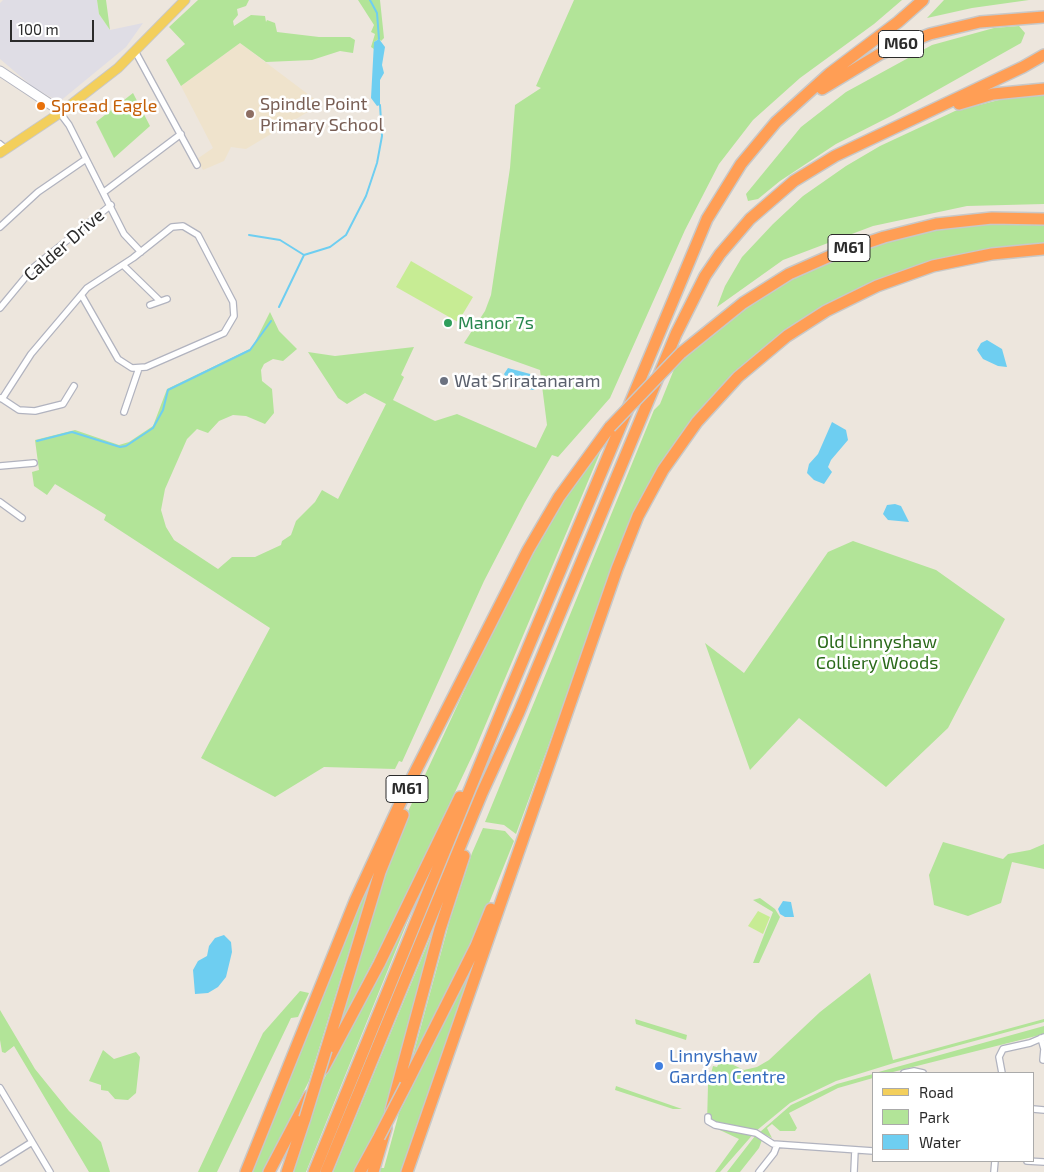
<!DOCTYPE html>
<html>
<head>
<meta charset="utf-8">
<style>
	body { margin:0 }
	#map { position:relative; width:1044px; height:1172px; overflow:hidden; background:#ede6dd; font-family:"Exo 2",sans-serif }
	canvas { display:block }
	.legend { position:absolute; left:872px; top:1072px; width:162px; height:90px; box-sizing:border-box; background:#fff; border:1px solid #aaa; margin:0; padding:6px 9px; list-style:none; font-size:15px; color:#2b2b2b }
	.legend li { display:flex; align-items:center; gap:10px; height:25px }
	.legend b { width:25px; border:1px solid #aaa }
	.scale { position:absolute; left:10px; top:20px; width:84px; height:22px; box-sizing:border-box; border:2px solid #2b2b2b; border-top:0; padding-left:6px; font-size:15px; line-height:18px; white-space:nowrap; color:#2b2b2b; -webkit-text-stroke:4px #fff; paint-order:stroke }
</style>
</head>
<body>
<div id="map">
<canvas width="1044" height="1172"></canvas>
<ul class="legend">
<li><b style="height:6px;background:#f3cf5c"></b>Road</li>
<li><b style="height:14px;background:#b2e498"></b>Park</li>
<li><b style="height:14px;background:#6ecef1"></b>Water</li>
</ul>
<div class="scale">100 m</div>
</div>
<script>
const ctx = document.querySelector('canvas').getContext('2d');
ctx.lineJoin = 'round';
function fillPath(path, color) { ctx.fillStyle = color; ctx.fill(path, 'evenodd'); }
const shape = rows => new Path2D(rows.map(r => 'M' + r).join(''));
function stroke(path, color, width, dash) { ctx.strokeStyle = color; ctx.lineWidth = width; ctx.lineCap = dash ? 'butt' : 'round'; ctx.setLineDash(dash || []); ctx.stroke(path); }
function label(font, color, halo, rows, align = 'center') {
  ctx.font = font + ' "Exo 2",sans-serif'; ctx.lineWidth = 5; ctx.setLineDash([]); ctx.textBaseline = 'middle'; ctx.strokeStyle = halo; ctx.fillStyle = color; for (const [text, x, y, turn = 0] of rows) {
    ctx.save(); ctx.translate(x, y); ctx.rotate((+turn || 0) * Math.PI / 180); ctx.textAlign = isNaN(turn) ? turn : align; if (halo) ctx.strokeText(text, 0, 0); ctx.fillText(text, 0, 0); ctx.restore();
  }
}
const industrial = shape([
	[3,0,97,0,99,14,110,30,143,23,126,47,59,102,33,87,0,59,0,3]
]);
const education = shape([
	[240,43,321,104,246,149,231,147,224,161,203,170,197,159,213,148,181,86]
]);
const green = shape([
	[97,0,106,0,110,30,99,14],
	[198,0,249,0,246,6,237,9,238,15,233,21,234,26,251,15,265,16,266,22,267,20,275,23,277,32,319,37,350,37,355,40,353,53,340,51,312,60,266,62,240,43,181,86,166,60,185,44,169,27],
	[358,0,380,0,384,38,381,41,379,39,374,42,374,49,371,47,375,34,371,32,374,25],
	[574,0,902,0,874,24,800,78,753,120,719,164,685,230,610,398,558,457,552,455,525,502,484,581,402,762,399,761,395,769,324,767,275,797,201,758,270,628,104,520,106,515,55,484,47,495,34,486,32,472,39,470,35,440,75,430,119,445,129,442,153,426,167,389,252,348,270,312,279,331,297,349,283,361,273,359,264,364,261,370,262,381,272,389,274,413,265,424,246,416,233,415,219,421,208,433,197,429,187,439,165,489,161,510,166,527,174,540,218,569,232,557,255,557,281,545,282,541,291,535,296,521,315,502,322,490,338,499,386,404,365,393,347,404,338,398,308,352,335,356,414,347,401,375,404,377,393,400,435,421,457,414,536,448,547,425,540,370,464,343,485,311,491,295,510,168,515,105,541,88,536,86],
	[944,0,1029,0,972,8,927,18],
	[1019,26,1025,33,1021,43,893,115,836,144,780,181,758,199,748,201,746,194,801,127,846,92,932,45,994,28],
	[133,93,150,126,114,158,96,122],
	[1044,95,1044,204,967,206,873,226,783,260,717,307,725,286,742,257,773,224,803,196,846,166,880,146,955,111,1007,98],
	[1001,222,1044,222,1044,247,956,257,809,316,682,435,608,583,516,834,504,825,485,822,654,410,660,404,677,362,721,322,794,276,849,252,902,236,949,227],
	[605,441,474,752,396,917,336,1032,377,894,405,818,479,659,536,544,558,505],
	[853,541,936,570,1005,619,948,728,886,787,799,718,750,770,705,643,744,673,828,552],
	[483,828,505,831,514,841,479,928,410,1067,451,916,472,853],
	[943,842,1003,859,1008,854,1030,850,1044,844,1044,869,1012,862,1001,903,968,916,934,905,929,875],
	[375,868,309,1081,263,1172,250,1172],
	[423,883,306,1172,291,1172,314,1099],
	[760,898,775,909,780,917,759,963,753,963,773,912,753,900],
	[442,909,384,1118,356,1172,333,1172],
	[473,965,403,1172,380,1172,381,1168,384,1168,399,1113],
	[870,973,893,1060,1044,1019,1044,1022,894,1063,836,1081,790,1103,756,1131,720,1172,715,1172,739,1139,707,1124,708,1085,713,1066,717,1067,721,1059,744,1070,757,1067,769,1060,820,1012],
	[300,991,309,993,298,1017,291,1018,217,1172,198,1172,263,1033],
	[0,1010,35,1069,69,1111,101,1142,110,1172,89,1172,14,1046,5,1053,2,1052,0,1040],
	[635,1019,687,1035,686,1040,636,1024],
	[1044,1026,1044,1034,889,1073,875,1073],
	[103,1050,114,1059,136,1052,140,1057,136,1093,128,1100,115,1099,108,1091,101,1090,101,1085,89,1081],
	[873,1074,873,1078,838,1088,789,1113,797,1128,795,1131,780,1131,772,1124,767,1128,772,1138,760,1132,791,1105,837,1084],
	[616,1086,682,1109,673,1109,615,1090],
	[755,1136,762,1140,759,1148,740,1172,727,1172]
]);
const pitch = shape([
	[411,261,473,297,458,322,396,287],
	[758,911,770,917,763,934,748,926]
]);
const water = shape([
	[379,39,385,47,382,65,384,73,380,80,380,105,377,106,371,98,374,42],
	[987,340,1002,349,1007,367,998,366,983,359,977,350,981,343],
	[508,368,534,375,538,382,537,388,533,390,509,385,504,374],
	[832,422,846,430,848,440,831,460,828,467,832,472,824,484,814,480,807,473,809,464,818,454],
	[895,504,901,506,909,522,888,520,883,514,887,505],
	[783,901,791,902,794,917,785,917,780,914,778,909],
	[224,935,231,942,232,952,226,977,218,987,208,993,195,994,193,970,198,961,207,956,209,946,215,938]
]);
const stream = shape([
	[370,0,377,13,379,39],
	[249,235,280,240,304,255],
	[279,307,304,255,330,247,346,235,366,196,377,163,382,136,380,105],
	[37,441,72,432,120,447,126,446,153,428,163,410,168,390,250,350,271,321]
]);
const street = shape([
	[135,51,197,165],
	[60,113,69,125,124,234,141,252],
	[0,144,6,149],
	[104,192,181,134],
	[0,227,38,192,86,159],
	[123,265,160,301],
	[150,305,167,299],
	[0,308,34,267,111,205],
	[1,398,19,410,35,411,63,404,74,386],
	[2,399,31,354,87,288,133,258,172,227,183,226,198,235,233,302,234,316,224,333,146,367,132,368,118,359,82,296],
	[124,412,139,368],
	[0,466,34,463],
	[0,502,22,518],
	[1041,1038,1044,1049],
	[1043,1060,1044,1049],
	[904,1073,914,1071,923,1073],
	[1002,1073,999,1057,1003,1049,1030,1043,1044,1037],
	[0,1088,50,1172],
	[1033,1109,1044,1110],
	[708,1117,708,1121,715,1125,756,1133,773,1144,873,1151],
	[1027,1161,1044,1162],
	[0,1162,32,1142],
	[759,1172,774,1153,777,1145],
	[854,1172,855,1150],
	[994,1172,995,1161]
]);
const secondary = shape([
	[0,71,62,112]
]);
const primary = shape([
	[0,153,60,113,118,68,185,0]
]);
const highway = shape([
	[822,89,880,54,930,34,980,22,1044,17],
	[959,104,993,94,1044,89],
	[681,353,743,303,789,274,839,252,884,237,936,224,992,218,1044,219],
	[326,1050,380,872,403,815],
	[323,1069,379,964,460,797],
	[406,1085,476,946,491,909],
	[391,1110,440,929,464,856],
	[246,1172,355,901,409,784,528,550,559,497,610,427],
	[269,1172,309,1096],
	[287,1172,305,1118],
	[314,1172,505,703,707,219,741,164,776,122,829,74,898,22,923,0],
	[326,1172,482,793,519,712,676,334,705,276,720,254,750,219,794,181,835,156,1023,67,1044,55],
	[360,1172,378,1139],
	[373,1172,386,1128],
	[407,1172,617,569,638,516,663,470,697,422,738,377,787,336,826,311,877,286,933,266,992,254,1044,249]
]);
const highwayBridge = shape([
	[610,427,681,353],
	[305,1118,326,1050],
	[379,1137,406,1085]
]);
const markers = [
	[41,106,5,"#e8710a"],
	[250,114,5,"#8d6e63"],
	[448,323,5,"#2e9e5b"],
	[444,381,5,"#6b7280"],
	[659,1066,5,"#3f7fe0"]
];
const shields = [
	[901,44,45],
	[849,248,42],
	[407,789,42]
];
const shieldNames = [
	["M60",901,44],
	["M61",849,248],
	["M61",407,789]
];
const educationNames = [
	["Spindle Point",260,104],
	["Primary School",260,125]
];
const foodNames = [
	["Spread Eagle",51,106]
];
const streetNames = [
	["Calder Drive",64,245,-41]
];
const leisureNames = [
	["Manor 7s",458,323]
];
const worshipNames = [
	["Wat Sriratanaram",454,381]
];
const parkNames = [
	["Old Linnyshaw",877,642],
	["Colliery Woods",877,663]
];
const shopNames = [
	["Linnyshaw",669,1056],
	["Garden Centre",669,1077]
];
fillPath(industrial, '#dfdde5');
fillPath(education, '#efe3cc');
fillPath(green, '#b2e498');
fillPath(pitch, '#c7ec94');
fillPath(water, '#6ecef1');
stroke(stream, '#6ecef1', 2);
stroke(street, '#b1b3bf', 8);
stroke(secondary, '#b1b3bf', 11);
stroke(primary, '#c8c8c8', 11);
stroke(highway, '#c8c8c8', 14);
stroke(street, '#fff', 5.5);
stroke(secondary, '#fff', 9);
stroke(primary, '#f3cf5c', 9);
stroke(highway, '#ff9e55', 11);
stroke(highwayBridge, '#c8c8c8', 14, []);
stroke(highwayBridge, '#ff9e55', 11);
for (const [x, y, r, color] of markers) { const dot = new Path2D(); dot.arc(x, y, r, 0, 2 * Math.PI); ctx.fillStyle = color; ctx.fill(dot); stroke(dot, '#fff', 2); }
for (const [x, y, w] of shields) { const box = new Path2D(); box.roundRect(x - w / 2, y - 13.5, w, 27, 4); ctx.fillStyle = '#fff'; ctx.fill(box); stroke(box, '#2b2b2b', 1); }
label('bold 16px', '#2b2b2b', null, shieldNames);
label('18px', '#785e54', '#fff', educationNames, 'left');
label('18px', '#c56008', '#fff', foodNames, 'left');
label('18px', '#2b2b2b', '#fff', streetNames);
label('18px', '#27864d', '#fff', leisureNames, 'left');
label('18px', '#5b616d', '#fff', worshipNames, 'left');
label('18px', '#2a6919', '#fff', parkNames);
label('18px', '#366cbe', '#fff', shopNames, 'left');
</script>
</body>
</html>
